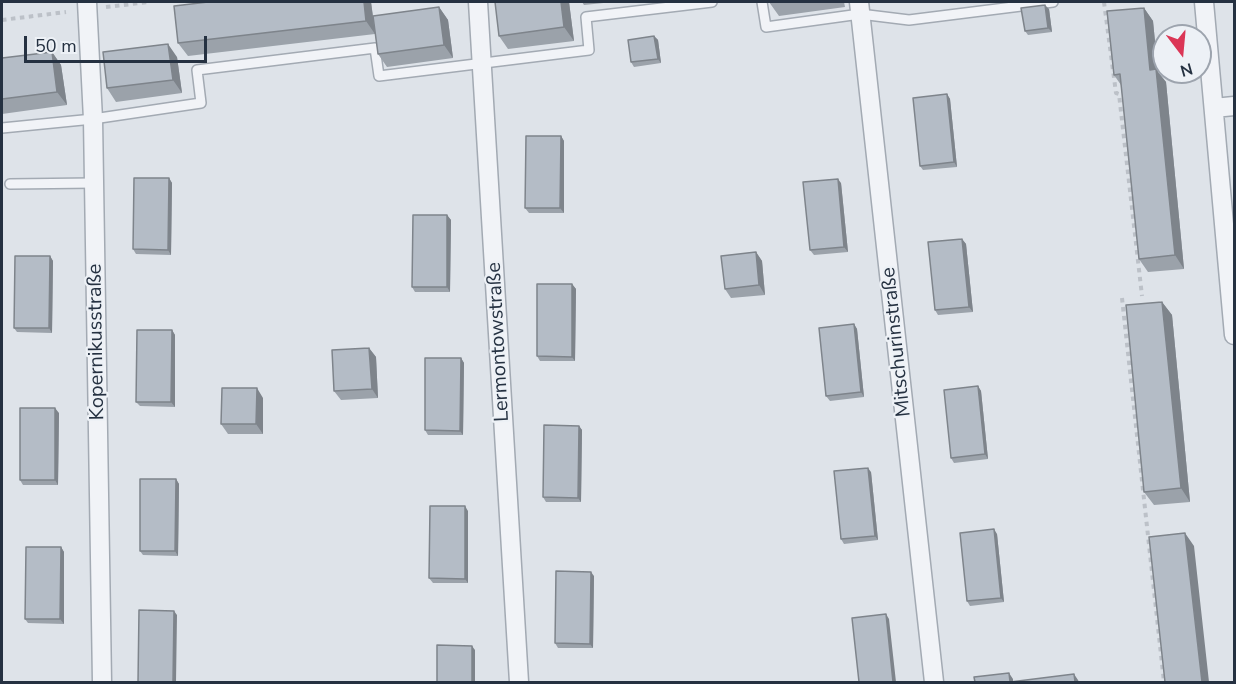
<!DOCTYPE html>
<html>
<head>
<meta charset="utf-8">
<style>
	body { margin:0 }
	#map { position:relative; width:1236px; height:684px; overflow:hidden; background:#dee3e9; font-family:"Nunito Sans",sans-serif }
	canvas { display:block }
	.frame { position:absolute; inset:0; border:3px solid #253141; pointer-events:none }
	.north { position:absolute; left:1152px; top:24px; width:60px; height:60px; box-sizing:border-box; background:#edf1f6; border:2px solid #9da4ae; border-radius:50%; rotate:164deg; font-size:16px; font-weight:700; line-height:24px; text-align:center; color:#253141 }
	.north::after { content:''; display:block; margin:auto; width:21px; height:27px; background:#db3656; clip-path:polygon(50% 0,100% 100%,50% 72%,0 100%) }
	.scale { position:absolute; left:24px; top:36px; width:183px; height:27px; box-sizing:border-box; border:3px solid #253141; border-top:0; padding-left:8px; font-size:18px; line-height:21px; white-space:nowrap; color:#253141; -webkit-text-stroke:4px #edf1f6; paint-order:stroke }
</style>
</head>
<body>
<div id="map">
<canvas width="1236" height="684"></canvas>
<div class="frame"></div>
<div class="north">N</div>
<div class="scale">50 m</div>
</div>
<script>
const ctx = document.querySelector('canvas').getContext('2d');
ctx.lineJoin = 'round';
const shape = rows => new Path2D(rows.map(r => 'M' + r).join(''));
function stroke(path, color, width, dash) { ctx.strokeStyle = color; ctx.lineWidth = width; ctx.lineCap = dash ? 'butt' : 'round'; ctx.setLineDash(dash || []); ctx.stroke(path); }
function fillPath(path, color) { ctx.fillStyle = color; ctx.fill(path, 'evenodd'); }
function label(font, color, halo, rows, align = 'center') {
  ctx.font = font + ' "Nunito Sans",sans-serif'; ctx.lineWidth = 4.5; ctx.setLineDash([]); ctx.textBaseline = 'middle'; ctx.strokeStyle = halo; ctx.fillStyle = color; for (const [text, x, y, turn = 0] of rows) {
    ctx.save(); ctx.translate(x, y); ctx.rotate((+turn || 0) * Math.PI / 180); ctx.textAlign = isNaN(turn) ? turn : align; if (halo) ctx.strokeText(text, 0, 0); ctx.fillText(text, 0, 0); ctx.restore();
  }
}
const path = shape([
	[1104,2,1116,93,1119,94,1142,296],
	[106,7,149,2],
	[2,20,66,12],
	[1122,298,1164,682]
]);
const lane = shape([
	[762,2,766,27,860,14,909,20,1053,2],
	[2,128,93,119,201,103,197,70,375,48,379,76,589,50,586,17,712,2],
	[10,184,94,183]
]);
const street = shape([
	[87,2,93,119,102,682],
	[478,2,519,682],
	[859,2,934,682],
	[1204,2,1234,335],
	[1214,108,1234,106]
]);
const wall = shape([
	[371,2,373,16,439,7,448,20,453,58,387,67,378,54,375,34,188,56,178,43],
	[495,2,569,2,574,41,508,49,499,36],
	[582,2,613,2,584,5],
	[769,2,844,2,845,7,779,16],
	[1144,8,1153,21,1158,72,1166,82,1184,269,1148,272,1139,259,1121,85,1114,75],
	[1049,9,1052,32,1028,35,1025,31],
	[654,36,658,40,661,63,634,67,631,62],
	[52,52,61,65,67,105,2,114,2,58],
	[177,57,182,93,116,102,107,88],
	[947,94,950,99,957,167,923,170,920,166],
	[561,136,564,141,564,213,529,213,525,208],
	[169,178,172,183,171,255,136,254,133,249],
	[841,183,848,252,814,255,810,250],
	[447,215,451,220,450,292,415,292,412,287],
	[962,239,966,244,973,312,938,315,935,310],
	[756,252,762,261,765,295,731,298,725,289],
	[50,256,53,261,52,333,17,332,14,328],
	[572,284,576,289,575,361,540,361,537,356],
	[1162,302,1172,315,1190,502,1154,505,1144,492],
	[854,324,857,329,864,397,830,401,826,396],
	[172,330,175,335,175,407,140,406,136,402],
	[369,348,376,357,378,398,341,400,334,391],
	[461,358,464,363,463,435,428,435,425,430],
	[978,386,981,391,988,459,954,463,951,458],
	[263,398,263,434,228,434,221,424],
	[59,413,58,485,23,485,20,480],
	[579,426,582,430,581,502,546,502,543,497],
	[871,472,878,540,844,544,841,539],
	[176,479,179,484,178,556,143,555,140,551],
	[468,511,468,583,433,583,429,578],
	[997,534,1004,602,970,606,967,601],
	[61,547,64,552,64,624,28,623,25,619],
	[594,576,593,648,558,648,555,643]
]);
const shadedWall = shape([
	[364,2,371,2,375,34,366,21],
	[561,2,569,2,574,41,564,27],
	[1045,5,1049,9,1052,32,1048,28],
	[439,7,448,20,453,58,444,45],
	[1144,8,1153,21,1158,72,1166,82,1184,269,1175,255,1150,70],
	[654,36,658,40,661,63,658,59],
	[168,44,177,57,182,93,173,80],
	[52,52,61,65,67,105,57,92],
	[947,94,950,99,957,167,954,162],
	[561,136,564,141,564,213,560,208],
	[169,178,172,183,171,255,168,250],
	[838,179,841,183,848,252,844,247],
	[447,215,451,220,450,292,447,287],
	[962,239,966,244,973,312,969,307],
	[756,252,762,261,765,295,759,285],
	[50,256,53,261,52,333,49,328],
	[572,284,576,289,575,361,572,357],
	[1162,302,1172,315,1190,502,1181,488],
	[854,324,857,329,864,397,861,392],
	[172,330,175,335,175,407,171,402],
	[369,348,376,357,378,398,372,389],
	[461,358,464,363,463,435,460,431],
	[978,386,981,391,988,459,985,454],
	[257,388,263,398,263,434,256,424],
	[55,408,59,413,58,485,55,480],
	[579,426,582,430,581,502,578,498],
	[868,468,871,472,878,540,875,536],
	[176,479,179,484,178,556,175,551],
	[465,506,468,511,468,583,465,579],
	[994,529,997,534,1004,602,1001,598],
	[1185,533,1194,546,1209,682,1202,682],
	[61,547,64,552,64,624,60,619],
	[591,572,594,576,593,648,590,644],
	[174,611,177,615,176,682,173,682],
	[886,614,889,619,896,682,893,682],
	[472,646,475,650,475,682,472,682],
	[1009,673,1013,679,1013,682,1010,682],
	[1074,674,1078,680,1079,682,1075,682]
]);
const building = shape([
	[208,2,364,2,366,21,178,43,174,6,208,2],
	[495,2,561,2,564,27,499,36,495,2],
	[1045,5,1048,28,1025,31,1021,8,1045,5],
	[439,7,444,45,378,54,373,16,439,7],
	[1144,8,1150,70,1156,69,1175,255,1139,259,1120,74,1114,75,1107,11,1144,8],
	[654,36,658,59,631,62,628,40,654,36],
	[168,44,173,80,107,88,103,52,168,44],
	[52,52,57,92,2,99,2,58,52,52],
	[947,94,954,162,920,166,913,98,947,94],
	[526,136,561,136,560,208,525,208,526,136],
	[134,178,169,178,168,250,133,249,134,178],
	[838,179,844,247,810,250,803,182,838,179],
	[413,215,447,215,447,287,412,287,413,215],
	[962,239,969,307,935,310,928,242,962,239],
	[756,252,759,285,725,289,721,256,756,252],
	[15,256,50,256,49,328,14,328,15,256],
	[537,284,572,284,572,357,537,356,537,284],
	[1162,302,1181,488,1144,492,1126,305,1162,302],
	[854,324,861,392,826,396,819,328,854,324],
	[137,330,172,330,171,402,136,402,137,330],
	[369,348,372,389,334,391,332,350,369,348],
	[425,358,461,358,460,431,425,430,425,358],
	[978,386,985,454,951,458,944,390,978,386],
	[222,388,257,388,256,424,221,424,222,388],
	[20,408,55,408,55,480,20,480,20,408],
	[544,425,579,426,578,498,543,497,544,425],
	[868,468,875,536,841,539,834,471,868,468],
	[140,479,176,479,175,551,140,551,140,479],
	[430,506,465,506,465,579,429,578,430,506],
	[994,529,1001,598,967,601,960,533,994,529],
	[1185,533,1202,682,1165,682,1149,537,1185,533],
	[26,547,61,547,60,619,25,619,26,547],
	[556,571,591,572,590,644,555,643,556,571],
	[139,610,174,611,173,682,138,682,139,610],
	[886,614,893,682,859,682,852,618,886,614],
	[437,645,472,646,472,682,437,682,437,645],
	[1009,673,1010,682,1074,674,1075,682,975,682,974,677,1009,673]
]);
const streetNames = [
	["Kopernikusstraße",97,342,-91],
	["Lermontowstraße",499,342,-93],
	["Mitschurinstraße",897,342,-96]
];
stroke(lane, '#a3aab3', 12);
stroke(street, '#a3aab3', 21);
stroke(path, '#bcc1c8', 4, [4.5, 4.5]);
stroke(lane, '#f1f3f7', 9);
stroke(street, '#f1f3f7', 18);
fillPath(wall, '#9ba2aa');
fillPath(shadedWall, '#7e848b');
fillPath(building, '#b4bcc6');
stroke(building, '#7e848b', 1.5);
label('20px', '#253141', '#edf1f6', streetNames);
</script>
</body>
</html>
